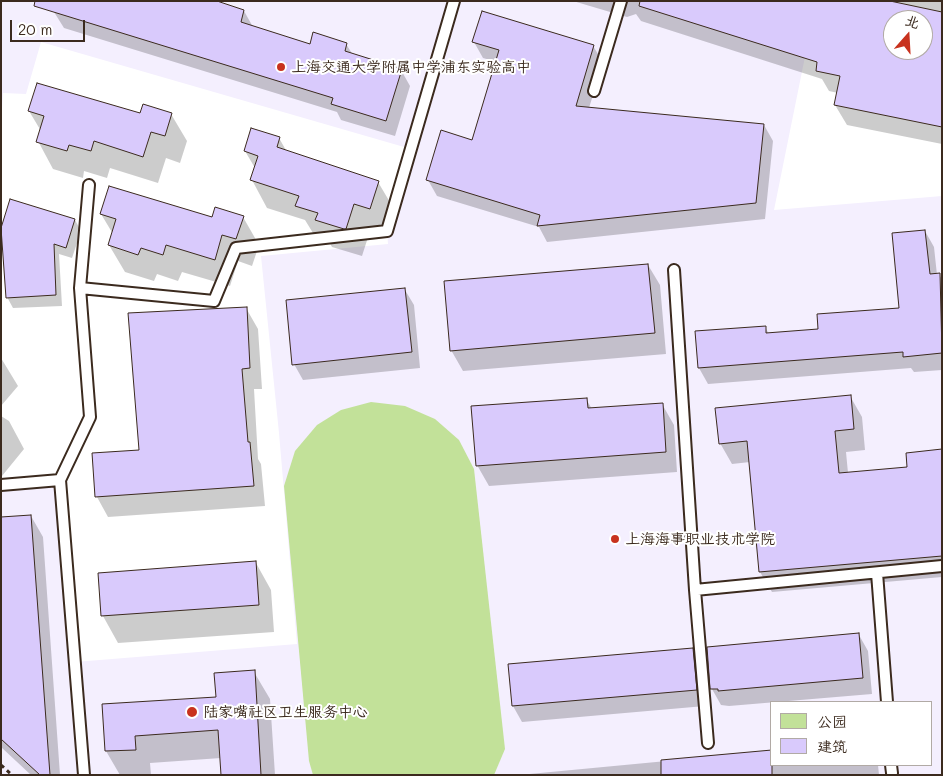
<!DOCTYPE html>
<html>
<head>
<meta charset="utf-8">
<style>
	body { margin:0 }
	#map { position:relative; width:943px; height:776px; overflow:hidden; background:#fff; font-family:Mali,"LXGW WenKai TC",sans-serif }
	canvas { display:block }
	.frame { position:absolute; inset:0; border:2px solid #3b2a1e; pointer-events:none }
	.legend { position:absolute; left:770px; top:701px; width:162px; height:65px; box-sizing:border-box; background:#fff; border:1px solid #b1aaa5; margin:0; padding:6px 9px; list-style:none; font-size:15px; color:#3b2a1e }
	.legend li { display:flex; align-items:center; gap:10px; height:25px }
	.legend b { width:25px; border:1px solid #b1aaa5 }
	.north { position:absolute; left:883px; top:10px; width:50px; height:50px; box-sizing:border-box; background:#fff; border:1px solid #b1aaa5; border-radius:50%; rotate:19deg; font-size:14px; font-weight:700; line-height:20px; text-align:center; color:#3b2a1e }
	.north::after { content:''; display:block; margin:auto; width:18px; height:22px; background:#c8321e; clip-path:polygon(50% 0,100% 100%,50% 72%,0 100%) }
	.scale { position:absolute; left:10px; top:20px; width:75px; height:22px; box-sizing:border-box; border:2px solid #3b2a1e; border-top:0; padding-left:6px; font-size:15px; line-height:18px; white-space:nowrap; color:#3b2a1e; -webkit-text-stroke:4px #fff; paint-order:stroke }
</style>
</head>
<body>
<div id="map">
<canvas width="943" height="776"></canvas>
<div class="frame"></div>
<ul class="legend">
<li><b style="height:14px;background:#c2e199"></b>公园</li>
<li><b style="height:14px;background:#d9cafc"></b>建筑</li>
</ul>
<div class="north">北</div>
<div class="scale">20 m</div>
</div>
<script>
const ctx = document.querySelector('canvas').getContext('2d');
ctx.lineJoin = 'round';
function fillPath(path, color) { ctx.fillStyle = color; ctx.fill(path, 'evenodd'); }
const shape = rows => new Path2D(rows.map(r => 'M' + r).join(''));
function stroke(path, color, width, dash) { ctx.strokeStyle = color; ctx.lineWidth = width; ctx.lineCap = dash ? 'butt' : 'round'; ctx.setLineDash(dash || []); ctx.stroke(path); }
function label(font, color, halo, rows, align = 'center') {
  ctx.font = font + ' Mali,"LXGW WenKai TC",sans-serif'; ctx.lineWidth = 4; ctx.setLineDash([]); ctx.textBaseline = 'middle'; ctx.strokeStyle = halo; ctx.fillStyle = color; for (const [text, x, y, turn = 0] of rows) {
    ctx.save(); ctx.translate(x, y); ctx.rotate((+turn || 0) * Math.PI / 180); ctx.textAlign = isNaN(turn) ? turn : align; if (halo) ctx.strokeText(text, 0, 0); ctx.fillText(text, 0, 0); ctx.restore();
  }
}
const built = shape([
	[1,1,732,1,811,27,774,210,942,196,942,775,1,775,1,485,60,480,75,662,297,644,279,433,261,256,388,244,387,231,411,149,41,42,26,94,3,93,1,124],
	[772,702,932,702,932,765,772,765]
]);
const green = shape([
	[371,402,405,406,435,419,459,440,474,469,505,749,494,775,313,775,309,761,284,486,295,451,317,425,341,410]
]);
const shadow = shape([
	[573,1,942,1,942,144,847,125,835,105,838,93,829,91,822,79,641,21,636,14,627,17],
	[893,20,923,20,923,50,893,50],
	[244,11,253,27,310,45,346,44,353,55,401,70,410,86,395,136,341,120,337,112,64,28,54,12],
	[474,42,593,46,603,62,589,108,764,125,773,141,765,219,547,242,539,227,437,196,428,180,472,141,497,62,483,58],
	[29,111,171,114,187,141,180,163,166,158,158,183,110,168,107,178,84,171,83,178,53,169,38,141,41,131],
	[279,138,287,152,378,182,394,209,386,236,370,231,362,256,332,247,327,238,313,233,305,220,267,208,252,180,255,168,245,151],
	[11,200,75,220,81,231,72,258,59,254,62,306,13,308,7,297,5,242,1,232],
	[101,214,243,217,259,245,252,266,238,261,230,286,182,272,178,281,157,274,154,281,125,272,109,245,113,234],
	[925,231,934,247,937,275,939,275,942,279,942,370,914,372,911,368,708,384,699,368,765,327,769,334,819,330,900,309],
	[648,265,660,285,666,354,463,371,451,350],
	[405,290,414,305,420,368,303,380,294,364],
	[246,308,258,329,262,389,254,389,258,459,261,464,265,506,108,517,97,497,140,451],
	[1,358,18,386,1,406],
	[850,396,862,417,865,450,846,452,848,473,909,468,942,451,942,577,772,592,760,572,750,462,732,464,720,443],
	[586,399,592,409,662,404,674,425,677,472,489,486,477,465],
	[1,416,9,421,24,449,2,476],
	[31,516,43,537,60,775,31,775,1,747,1,518],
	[256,563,271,590,274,632,118,643,103,616],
	[859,635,868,651,872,694,729,706,721,705,712,689],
	[692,649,702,665,705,706,522,722,513,706,509,665],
	[254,672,270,699,275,775,222,775,221,758,150,763,151,775,120,775,106,751,104,705,217,698],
	[772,751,772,765,878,765,879,775,519,775]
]);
const building = shape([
	[35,1,217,1,244,10,241,22,310,44,313,32,347,43,345,51,402,69,386,121,331,104,333,98,34,6,35,1],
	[640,1,890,1,942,12,942,127,834,105,840,76,816,71,817,62,639,6,640,1],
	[893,20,923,20,923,50,893,50,893,20],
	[482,11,594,45,576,106,764,124,756,203,537,226,540,215,426,180,441,130,472,140,499,50,472,42,482,11],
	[37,83,140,113,143,104,172,113,165,136,151,132,143,157,94,141,91,151,69,145,67,151,36,142,44,116,28,111,37,83],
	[251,128,280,137,277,147,379,181,370,209,354,204,346,229,344,229,315,220,318,213,295,206,299,196,250,180,258,156,244,151,251,128],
	[109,186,212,217,215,207,244,216,236,239,222,235,215,260,166,245,163,255,141,248,138,255,108,245,116,219,100,214,109,186],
	[10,199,75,219,66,248,54,244,56,295,6,298,1,228,10,199],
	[925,230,930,274,940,273,942,353,903,357,903,352,698,368,695,331,766,326,766,333,818,329,817,314,899,308,892,233,925,230],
	[648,264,655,333,450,351,444,281,648,264],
	[405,288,412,352,292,365,286,300,405,288],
	[247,307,250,368,242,369,248,442,250,442,254,486,95,497,92,453,139,450,128,313,247,307],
	[851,395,854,429,835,431,839,473,907,467,906,453,942,449,942,556,759,572,747,441,719,444,715,408,851,395],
	[587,398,588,408,663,403,666,452,476,466,471,406,587,398],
	[31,515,50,775,40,775,1,739,1,517,31,515],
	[256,561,259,605,101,616,98,573,256,561],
	[859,633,863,678,718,691,718,689,710,689,707,647,859,633],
	[693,648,697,690,512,706,508,664,693,648],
	[255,670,261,775,221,775,218,730,135,736,136,750,105,751,102,704,216,697,214,673,255,670],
	[772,750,772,775,661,775,661,760,772,750]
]);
const path = shape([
	[1,765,12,775]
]);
const service = shape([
	[594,91,621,1],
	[674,270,695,590,942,566],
	[80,288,89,185],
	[60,480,90,417,80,288,214,301,236,248,387,231,454,1],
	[1,485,60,480,84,775],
	[877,573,887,702],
	[695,590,708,743],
	[891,765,892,773]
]);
const markers = [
	[281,67,5,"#c8321e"],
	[615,539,5,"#c8321e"],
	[192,712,6,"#c8321e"]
];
const poiNames = [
	["上海交通大学附属中学浦东实验高中",291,67],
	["上海海事职业技术学院",625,539],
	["陆家嘴社区卫生服务中心",203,712]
];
fillPath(built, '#f4effe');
fillPath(green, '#c2e199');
fillPath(shadow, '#0003');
fillPath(building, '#d9cafc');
stroke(building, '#3b2a1e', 1);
stroke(service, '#3b2a1e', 14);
stroke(path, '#3b2a1e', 3, [4, 4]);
stroke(service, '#fff', 10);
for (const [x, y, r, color] of markers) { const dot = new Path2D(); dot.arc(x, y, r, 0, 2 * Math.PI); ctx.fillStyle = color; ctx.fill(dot); stroke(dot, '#fff', 2); }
label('15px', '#3b2a1e', '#fff', poiNames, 'left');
</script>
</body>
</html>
